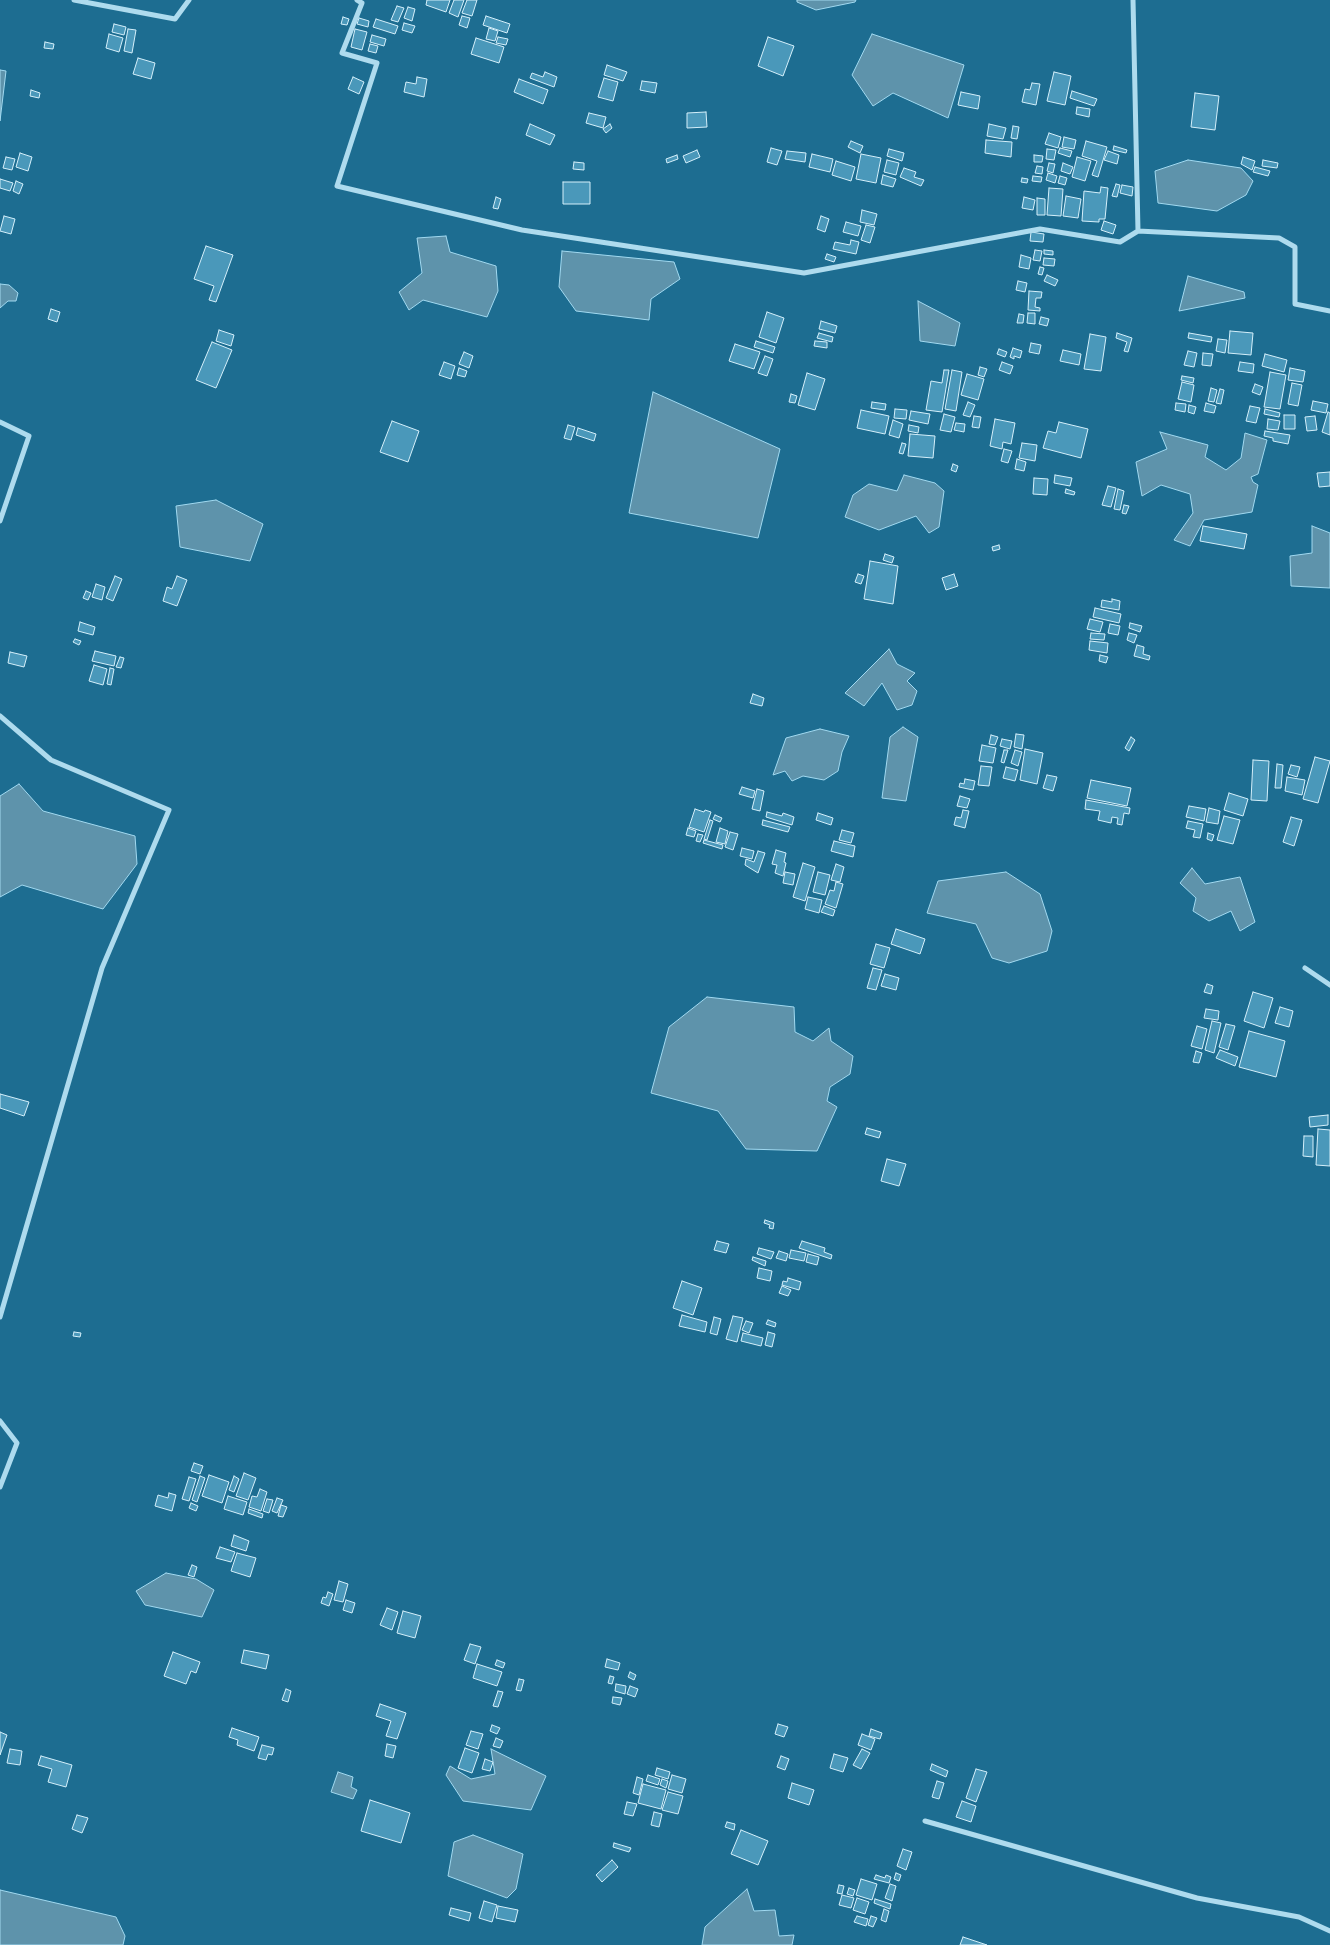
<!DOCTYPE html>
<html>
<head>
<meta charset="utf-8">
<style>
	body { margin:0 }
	canvas { display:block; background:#1d6d91 }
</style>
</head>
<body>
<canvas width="1330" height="1945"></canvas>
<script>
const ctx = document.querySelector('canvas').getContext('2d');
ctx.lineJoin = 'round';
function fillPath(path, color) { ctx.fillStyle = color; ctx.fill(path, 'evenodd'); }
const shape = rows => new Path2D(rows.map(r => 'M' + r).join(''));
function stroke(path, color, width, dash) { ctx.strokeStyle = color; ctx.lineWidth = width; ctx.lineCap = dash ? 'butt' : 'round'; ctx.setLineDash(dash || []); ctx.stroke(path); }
const water = shape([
	[797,0,856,0,855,2,816,10,797,2,797,0],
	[872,34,964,65,948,118,893,93,873,106,852,75,872,34],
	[0,70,6,71,0,121,0,70],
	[1188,160,1241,168,1253,181,1246,195,1217,211,1158,203,1155,171,1188,160],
	[446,236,450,252,496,266,498,291,487,317,423,300,409,310,399,292,422,273,417,238,446,236],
	[562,251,674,262,680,279,651,299,649,320,576,311,559,287,562,251],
	[1188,276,1244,292,1245,298,1179,311,1188,276],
	[0,284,9,285,18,293,16,301,8,301,0,308,0,284],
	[918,301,960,323,955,346,920,341,918,301],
	[653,392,780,449,758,538,629,513,653,392],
	[1160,432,1208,445,1205,457,1226,470,1241,458,1245,433,1267,440,1258,474,1251,477,1253,482,1258,485,1252,512,1204,520,1190,546,1174,540,1193,513,1190,494,1161,485,1142,496,1136,462,1167,449,1160,432],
	[904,475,935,483,944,491,939,527,929,533,916,516,879,530,845,517,853,495,869,484,897,491,904,475],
	[216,500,263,524,250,561,180,547,176,506,216,500],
	[1312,526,1330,533,1330,588,1291,586,1290,556,1312,553,1312,526],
	[889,649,897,664,915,673,907,681,917,691,912,705,897,710,882,683,864,706,845,693,889,649],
	[903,727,918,737,906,801,882,798,890,737,903,727],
	[820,729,849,736,842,752,838,771,824,780,803,776,792,781,785,771,773,775,786,738,820,729],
	[19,784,43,811,135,836,137,864,103,909,22,885,0,897,0,796,19,784],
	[1192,868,1205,884,1240,877,1255,922,1240,931,1231,911,1209,921,1193,911,1196,898,1180,883,1192,868],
	[1006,872,1040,894,1052,931,1047,951,1009,963,992,958,976,924,927,913,938,881,1006,872],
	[707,997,794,1007,795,1032,813,1041,829,1028,831,1041,853,1056,850,1074,830,1087,827,1101,837,1107,817,1151,746,1149,718,1111,651,1093,669,1027,707,997],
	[166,1573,196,1579,214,1590,202,1617,145,1605,136,1591,166,1573],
	[491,1749,546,1776,531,1810,463,1801,446,1775,450,1766,471,1779,495,1774,491,1749],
	[338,1772,353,1777,351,1787,357,1790,353,1799,331,1792,338,1772],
	[473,1835,523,1854,516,1889,507,1898,448,1876,454,1842,473,1835],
	[747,1889,754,1911,775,1910,779,1936,794,1935,792,1945,702,1945,705,1927,747,1889],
	[0,1890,116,1917,125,1936,123,1945,0,1945,0,1890]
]);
const building = shape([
	[427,0,450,0,446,12,426,5,427,0],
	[454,0,464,0,458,17,449,13,454,0],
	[467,0,477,0,472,16,462,13,467,0],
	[397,6,404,8,398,22,391,20,397,6],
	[408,7,415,9,412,21,404,18,408,7],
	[462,16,470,18,467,28,459,25,462,16],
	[486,16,510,24,507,33,483,25,486,16],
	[343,17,349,19,347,25,341,24,343,17],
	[359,18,369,21,368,27,357,24,359,18],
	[376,19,398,26,395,34,373,27,376,19],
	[404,23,415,26,412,33,402,30,404,23],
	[114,24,126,27,124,35,112,32,114,24],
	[489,28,498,31,495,41,486,39,489,28],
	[128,29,136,30,132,53,124,51,128,29],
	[355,29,367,32,362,50,351,47,355,29],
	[109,34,123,38,119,52,106,48,109,34],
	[372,35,386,39,384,46,370,42,372,35],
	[498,37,508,39,506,45,496,43,498,37],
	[768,37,794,46,783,76,758,66,768,37],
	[476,38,504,47,499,63,471,54,476,38],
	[45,42,54,44,53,49,44,48,45,42],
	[370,44,378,46,376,53,368,51,370,44],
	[138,58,155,63,151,79,133,74,138,58],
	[607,65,627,72,623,81,604,75,607,65],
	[545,72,557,77,554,87,530,78,532,73,543,77,545,72],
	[1054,72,1071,76,1065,105,1047,101,1054,72],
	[353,77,364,82,359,94,348,89,353,77],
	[417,77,427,79,424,97,404,92,406,82,416,84,417,77],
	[604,78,618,82,613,101,598,97,604,78],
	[519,79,548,90,543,104,514,92,519,79],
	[642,81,657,83,655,93,640,90,642,81],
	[1032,83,1040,84,1036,105,1022,102,1025,89,1030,90,1032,83],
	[31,90,40,93,39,98,30,96,31,90],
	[1072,91,1097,99,1094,106,1070,98,1072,91],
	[961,92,980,96,978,109,958,105,961,92],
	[1195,93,1219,96,1215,130,1191,127,1195,93],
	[1077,107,1090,109,1089,117,1076,114,1077,107],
	[706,112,707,127,687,128,687,113,706,112],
	[589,113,606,117,603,128,586,123,589,113],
	[530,124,555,135,550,145,526,135,530,124],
	[610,124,612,128,606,133,603,129,610,124],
	[989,124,1006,128,1003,139,987,136,989,124],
	[1013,126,1019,127,1017,139,1011,138,1013,126],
	[1049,133,1061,137,1058,148,1045,144,1049,133],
	[1064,137,1076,140,1074,149,1062,147,1064,137],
	[986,140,1012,142,1011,157,985,153,986,140],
	[851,141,863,146,860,153,848,147,851,141],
	[1086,141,1107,147,1098,177,1092,175,1097,161,1082,156,1086,141],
	[1114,146,1127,150,1126,153,1113,150,1114,146],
	[771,148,782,151,777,165,767,162,771,148],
	[1060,148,1072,151,1070,157,1058,153,1060,148],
	[889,149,904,153,902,161,887,156,889,149],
	[1047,149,1056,150,1054,160,1046,159,1047,149],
	[697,150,700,157,686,163,683,156,697,150],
	[787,151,806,153,805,162,785,159,787,151],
	[1108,151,1119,155,1117,164,1104,160,1108,151],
	[20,153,32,157,28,171,16,167,20,153],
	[812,154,833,159,830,172,809,167,812,154],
	[861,154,881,158,876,183,856,179,861,154],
	[677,155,678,159,667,163,666,159,677,155],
	[1034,155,1043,156,1042,162,1034,162,1034,155],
	[6,157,15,159,12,170,3,168,6,157],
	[1077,157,1091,161,1085,181,1072,177,1077,157],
	[1243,157,1255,161,1252,170,1241,164,1243,157],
	[887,160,899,163,896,175,884,172,887,160],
	[1263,160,1278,163,1277,168,1262,166,1263,160],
	[836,161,855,167,851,181,832,175,836,161],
	[574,162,584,163,584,170,573,169,574,162],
	[1049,163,1055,164,1053,173,1047,171,1049,163],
	[1063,163,1073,167,1070,174,1061,171,1063,163],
	[1037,166,1043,167,1042,174,1035,173,1037,166],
	[1255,167,1270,171,1268,176,1253,172,1255,167],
	[904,168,916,172,914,177,924,180,921,186,900,177,904,168],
	[1048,173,1057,176,1055,183,1046,180,1048,173],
	[883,175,896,179,893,187,881,184,883,175],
	[1033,176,1042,177,1041,182,1032,181,1033,176],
	[1060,176,1067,178,1065,185,1058,183,1060,176],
	[1022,178,1028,179,1027,183,1021,182,1022,178],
	[0,179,13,183,10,191,0,188,0,179],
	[16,181,23,184,19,194,13,191,16,181],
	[563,182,590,182,590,204,563,204,563,182],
	[1116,184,1120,185,1117,197,1112,196,1116,184],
	[1122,185,1133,187,1132,196,1120,193,1122,185],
	[1101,187,1108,188,1105,219,1099,219,1099,222,1082,221,1084,191,1100,193,1101,187],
	[1049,188,1063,189,1061,216,1047,215,1049,188],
	[1066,196,1081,199,1078,218,1063,216,1066,196],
	[496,197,501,199,498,209,493,208,496,197],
	[1024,197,1035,200,1033,210,1022,208,1024,197],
	[1037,198,1045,199,1045,215,1037,215,1037,198],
	[862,210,877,214,874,225,860,222,862,210],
	[4,216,15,219,11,234,0,231,4,216],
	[821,216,829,219,825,232,817,229,821,216],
	[1104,221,1116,225,1113,234,1101,230,1104,221],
	[846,222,861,226,858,236,843,232,846,222],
	[866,225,875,227,870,243,861,240,866,225],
	[1031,232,1044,234,1043,242,1030,241,1031,232],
	[851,240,859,242,856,254,833,249,835,242,850,245,851,240],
	[206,246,233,255,216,302,209,300,214,286,194,279,206,246],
	[1035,250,1042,251,1040,261,1033,260,1035,250],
	[1044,250,1053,251,1053,255,1044,254,1044,250],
	[827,254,836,257,834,262,825,259,827,254],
	[1021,255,1031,258,1029,269,1019,267,1021,255],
	[1044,258,1055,259,1054,266,1043,265,1044,258],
	[1040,267,1044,268,1042,275,1038,274,1040,267],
	[1047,275,1058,280,1055,286,1044,281,1047,275],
	[1018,281,1027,283,1025,292,1016,290,1018,281],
	[1029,291,1042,292,1041,298,1036,298,1035,307,1040,308,1040,311,1028,310,1029,291],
	[51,309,60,312,57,322,48,319,51,309],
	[767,312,784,318,776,343,759,337,767,312],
	[1028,313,1035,313,1035,324,1027,323,1028,313],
	[1019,314,1024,315,1023,323,1017,323,1019,314],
	[1041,317,1049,319,1047,326,1039,324,1041,317],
	[821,321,837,326,835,333,819,329,821,321],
	[219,330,234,335,231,346,216,341,219,330],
	[1230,331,1253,333,1251,355,1228,353,1230,331],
	[819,333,833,337,832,342,817,338,819,333],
	[1117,333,1132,338,1128,352,1124,351,1127,342,1116,338,1117,333],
	[1189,333,1212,337,1211,342,1188,338,1189,333],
	[1090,334,1106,337,1101,371,1084,369,1090,334],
	[1218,339,1227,340,1225,353,1216,351,1218,339],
	[756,341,775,347,773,353,754,347,756,341],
	[815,341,827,342,827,348,814,346,815,341],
	[212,342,232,350,216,388,196,380,212,342],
	[1031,343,1041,345,1039,354,1029,352,1031,343],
	[735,344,760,352,754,369,729,361,735,344],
	[1013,348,1022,351,1020,358,1014,356,1014,359,1010,357,1013,348],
	[999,349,1007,352,1005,357,997,354,999,349],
	[1063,350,1081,354,1079,365,1060,361,1063,350],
	[1188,351,1197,353,1194,367,1184,365,1188,351],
	[464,352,473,356,469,368,459,364,464,352],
	[1203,353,1213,354,1211,366,1202,365,1203,353],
	[1265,354,1287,360,1284,372,1262,366,1265,354],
	[765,356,773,359,767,376,758,373,765,356],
	[444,362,455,366,451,379,439,375,444,362],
	[1002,362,1013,366,1010,374,999,370,1002,362],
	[1240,362,1254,364,1253,373,1238,371,1240,362],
	[980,367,987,369,984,377,978,375,980,367],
	[459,368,467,371,465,377,457,375,459,368],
	[1290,368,1305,371,1303,382,1288,380,1290,368],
	[944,370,949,370,942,412,926,410,931,381,942,383,944,370],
	[952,370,962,372,956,411,945,409,952,370],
	[1270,372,1286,375,1280,409,1264,407,1270,372],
	[807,373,825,379,815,410,798,405,807,373],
	[967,374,984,379,978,400,961,395,967,374],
	[1182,376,1194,378,1193,383,1181,380,1182,376],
	[1182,382,1194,385,1191,402,1178,399,1182,382],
	[1292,383,1302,385,1298,406,1288,404,1292,383],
	[1255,384,1263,387,1260,395,1252,392,1255,384],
	[1211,388,1217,390,1214,402,1208,401,1211,388],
	[1220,389,1224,390,1221,404,1216,403,1220,389],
	[791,394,797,396,795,403,789,402,791,394],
	[1313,401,1328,404,1326,413,1311,410,1313,401],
	[872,402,886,404,885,410,871,408,872,402],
	[968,402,975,405,970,417,963,415,968,402],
	[1176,403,1186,404,1185,412,1175,410,1176,403],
	[1206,403,1216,406,1214,413,1204,411,1206,403],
	[1189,405,1196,407,1194,414,1188,412,1189,405],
	[1250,406,1260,408,1256,423,1246,421,1250,406],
	[895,409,907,410,906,419,894,418,895,409],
	[1265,409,1280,413,1279,417,1264,414,1265,409],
	[861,410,889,416,885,434,857,428,861,410],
	[911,411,930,414,928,424,909,420,911,411],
	[1328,412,1330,413,1330,435,1322,432,1328,412],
	[944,414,955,417,951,432,940,430,944,414],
	[1284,415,1295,415,1295,429,1284,429,1284,415],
	[974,416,981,417,979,428,972,427,974,416],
	[1315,416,1317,430,1307,431,1305,417,1315,416],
	[995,419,1015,423,1011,444,1003,442,1002,449,990,446,995,419],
	[1268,419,1280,421,1278,430,1267,429,1268,419],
	[893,420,903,424,899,438,889,435,893,420],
	[392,421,419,431,408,462,380,452,392,421],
	[1059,422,1088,429,1081,458,1043,448,1048,431,1056,433,1059,422],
	[956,423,965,424,964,432,954,430,956,423],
	[568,425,575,427,571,440,564,438,568,425],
	[909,425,919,427,918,433,908,431,909,425],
	[578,428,596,434,594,441,576,435,578,428],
	[1265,431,1290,435,1288,444,1273,441,1273,438,1264,436,1265,431],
	[910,434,935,436,933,458,908,456,910,434],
	[902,443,906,444,903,454,899,453,902,443],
	[1022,443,1037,445,1035,461,1019,458,1022,443],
	[1004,449,1012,451,1008,463,1001,461,1004,449],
	[1017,459,1026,462,1024,471,1015,469,1017,459],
	[953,464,958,466,956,472,951,470,953,464],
	[1330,472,1330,486,1319,487,1317,473,1330,472],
	[1055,475,1072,478,1070,486,1054,483,1055,475],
	[1034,478,1048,479,1047,495,1033,494,1034,478],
	[1108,486,1116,488,1111,507,1102,505,1108,486],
	[1066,489,1075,492,1074,495,1065,493,1066,489],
	[1118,489,1124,491,1120,510,1114,509,1118,489],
	[1124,505,1129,506,1126,514,1122,513,1124,505],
	[1203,526,1247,534,1244,549,1200,541,1203,526],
	[999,545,1000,549,993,551,992,547,999,545],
	[885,554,894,557,892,563,883,560,885,554],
	[870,561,898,566,893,604,864,599,870,561],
	[858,574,864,576,861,584,855,582,858,574],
	[954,574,958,586,946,590,942,578,954,574],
	[115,576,122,579,113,601,106,598,115,576],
	[177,576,187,580,177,606,163,601,167,587,172,589,177,576],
	[96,584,105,587,102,600,92,597,96,584],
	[86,591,91,593,88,600,83,598,86,591],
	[1112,599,1120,601,1119,610,1101,607,1102,600,1112,602,1112,599],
	[1095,608,1121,614,1119,623,1093,617,1095,608],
	[1090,619,1103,622,1100,632,1087,629,1090,619],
	[80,622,95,627,93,635,78,631,80,622],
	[1130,623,1142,626,1140,632,1129,628,1130,623],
	[1110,624,1120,626,1118,635,1108,633,1110,624],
	[1091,633,1105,634,1104,640,1090,639,1091,633],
	[1129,633,1137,635,1134,643,1127,640,1129,633],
	[75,639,81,641,79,645,73,642,75,639],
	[1090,641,1108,643,1107,653,1089,650,1090,641],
	[1137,645,1144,647,1143,654,1150,656,1149,660,1134,656,1137,645],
	[95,651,116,656,114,666,92,661,95,651],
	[10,652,27,656,24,667,8,663,10,652],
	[1100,655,1108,657,1106,663,1099,661,1100,655],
	[120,657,124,658,121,668,116,667,120,657],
	[94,665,107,669,103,685,89,681,94,665],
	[110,668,114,669,111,685,107,684,110,668],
	[753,694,764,698,762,706,750,703,753,694],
	[1016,734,1024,735,1022,749,1014,747,1016,734],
	[991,735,998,737,995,745,989,744,991,735],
	[1131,737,1135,740,1129,751,1125,748,1131,737],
	[1002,739,1012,741,1010,749,1000,746,1002,739],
	[982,745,996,748,993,763,979,761,982,745],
	[1025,749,1043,753,1037,784,1020,780,1025,749],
	[1004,750,1008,750,1004,763,1001,762,1004,750],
	[1015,750,1022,752,1018,766,1011,763,1015,750],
	[1315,757,1330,761,1318,803,1303,799,1315,757],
	[1253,760,1269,761,1267,801,1251,800,1253,760],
	[1277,764,1283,765,1281,788,1275,788,1277,764],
	[1291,765,1300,767,1297,777,1288,774,1291,765],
	[981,766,992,767,989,786,978,785,981,766],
	[1006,767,1018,770,1015,781,1003,778,1006,767],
	[1047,775,1057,777,1053,791,1043,788,1047,775],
	[1287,777,1305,780,1302,795,1285,791,1287,777],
	[965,779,975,781,973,790,959,787,960,783,964,784,965,779],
	[1091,780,1131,788,1127,806,1087,798,1091,780],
	[742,787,755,791,753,798,739,794,742,787],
	[757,789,764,791,760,811,752,809,757,789],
	[1229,793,1248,799,1243,816,1224,810,1229,793],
	[960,796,970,799,967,808,957,806,960,796],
	[1086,800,1130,808,1129,814,1124,813,1122,825,1117,824,1118,818,1112,817,1111,823,1098,820,1100,811,1085,809,1086,800],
	[1189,806,1206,809,1204,821,1186,817,1189,806],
	[1209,808,1220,811,1218,824,1206,822,1209,808],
	[695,809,704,812,705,810,711,812,704,832,689,827,695,809],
	[963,810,969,811,965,828,954,825,956,817,961,818,963,810],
	[767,812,782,816,783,813,794,817,792,825,766,817,767,812],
	[818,813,833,818,831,825,816,820,818,813],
	[715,815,722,818,720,822,713,819,715,815],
	[1224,816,1240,820,1233,844,1217,840,1224,816],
	[1291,817,1302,820,1294,846,1283,842,1291,817],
	[710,820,713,821,707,840,704,839,710,820],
	[763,820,790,827,788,832,762,825,763,820],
	[1188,821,1203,824,1200,838,1193,837,1195,830,1186,828,1188,821],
	[688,828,696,831,694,837,686,835,688,828],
	[720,828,728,831,725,844,716,842,720,828],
	[842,830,854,833,851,843,839,840,842,830],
	[730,832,738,834,733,850,725,847,730,832],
	[1208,833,1214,835,1212,841,1207,839,1208,833],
	[698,834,703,835,700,842,696,841,698,834],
	[704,840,723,845,722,849,703,843,704,840],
	[834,841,855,846,853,857,831,851,834,841],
	[742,848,754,851,752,859,740,856,742,848],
	[776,850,786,853,784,862,786,863,783,876,775,873,777,865,772,864,776,850],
	[758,851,765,853,758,873,745,865,746,859,754,862,758,851],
	[803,863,815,867,805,901,793,897,803,863],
	[836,864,844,867,840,882,831,880,836,864],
	[785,872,795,874,793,885,783,883,785,872],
	[818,872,830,875,825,895,813,892,818,872],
	[836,882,843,884,836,908,825,904,830,890,834,891,836,882],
	[808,897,822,900,819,913,805,909,808,897],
	[824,906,835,910,833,916,821,912,824,906],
	[896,929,925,939,920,954,891,944,896,929],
	[876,944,890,948,884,968,870,964,876,944],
	[873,968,882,970,876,990,867,988,873,968],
	[885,974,899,978,896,990,881,986,885,974],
	[1207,984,1213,986,1211,994,1204,992,1207,984],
	[1253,992,1273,998,1264,1028,1244,1021,1253,992],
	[1280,1007,1293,1011,1289,1027,1275,1023,1280,1007],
	[1206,1009,1219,1011,1218,1020,1204,1018,1206,1009],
	[1212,1021,1221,1023,1214,1053,1205,1050,1212,1021],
	[1226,1024,1235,1026,1228,1050,1219,1047,1226,1024],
	[1197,1026,1207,1029,1202,1049,1191,1046,1197,1026],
	[1249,1031,1285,1041,1276,1077,1239,1067,1249,1031],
	[1220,1050,1238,1057,1235,1066,1216,1058,1220,1050],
	[1196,1051,1202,1053,1199,1063,1193,1062,1196,1051],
	[0,1094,29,1102,24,1116,0,1108,0,1094],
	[1328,1115,1328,1125,1310,1127,1309,1117,1328,1115],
	[867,1128,881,1132,879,1138,865,1134,867,1128],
	[1318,1129,1330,1130,1330,1166,1316,1165,1318,1129],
	[1304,1136,1313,1136,1313,1157,1303,1156,1304,1136],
	[887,1159,906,1164,899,1186,881,1181,887,1159],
	[765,1220,774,1223,773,1229,769,1228,770,1225,764,1223,765,1220],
	[717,1241,729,1244,726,1253,714,1250,717,1241],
	[802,1241,825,1248,824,1252,832,1255,831,1259,799,1248,802,1241],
	[759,1248,774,1252,771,1259,757,1254,759,1248],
	[791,1250,806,1253,804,1261,789,1258,791,1250],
	[779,1251,788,1254,786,1261,776,1258,779,1251],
	[808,1254,819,1257,817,1265,806,1262,808,1254],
	[753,1257,766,1261,765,1266,752,1260,753,1257],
	[759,1268,772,1271,770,1281,757,1278,759,1268],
	[788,1278,801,1282,799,1290,782,1285,783,1281,787,1282,788,1278],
	[682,1281,702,1288,693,1315,673,1308,682,1281],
	[782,1286,791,1290,788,1296,779,1293,782,1286],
	[682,1315,707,1322,705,1332,679,1326,682,1315],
	[733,1316,743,1318,737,1342,726,1339,733,1316],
	[714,1317,721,1319,717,1335,710,1333,714,1317],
	[768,1320,776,1323,775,1327,766,1324,768,1320],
	[746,1321,753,1323,749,1333,742,1330,746,1321],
	[74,1332,81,1333,80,1337,73,1336,74,1332],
	[768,1332,775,1334,772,1347,765,1345,768,1332],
	[743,1333,763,1338,761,1346,741,1341,743,1333],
	[194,1463,203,1466,200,1474,191,1471,194,1463],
	[244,1473,256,1478,248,1500,236,1496,244,1473],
	[209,1475,229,1482,222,1503,202,1496,209,1475],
	[200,1476,205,1478,197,1502,192,1500,200,1476],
	[234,1476,239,1479,234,1492,229,1490,234,1476],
	[189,1477,196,1479,189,1501,182,1499,189,1477],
	[260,1489,267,1492,261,1511,249,1507,252,1496,257,1497,260,1489],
	[169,1493,176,1495,172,1511,155,1506,158,1495,168,1498,169,1493],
	[228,1496,247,1502,243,1515,224,1509,228,1496],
	[277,1498,283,1500,277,1513,272,1511,277,1498],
	[267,1499,273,1500,269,1513,263,1511,267,1499],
	[191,1503,198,1506,196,1511,189,1508,191,1503],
	[281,1505,287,1507,283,1517,278,1516,281,1505],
	[249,1509,263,1514,262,1518,248,1513,249,1509],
	[234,1535,249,1541,246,1551,231,1546,234,1535],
	[220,1547,235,1552,231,1562,216,1558,220,1547],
	[237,1553,256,1558,250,1577,231,1571,237,1553],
	[192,1565,197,1567,194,1577,188,1575,192,1565],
	[339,1581,348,1584,343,1602,334,1600,339,1581],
	[328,1592,333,1594,329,1606,321,1603,323,1597,326,1598,328,1592],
	[346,1600,355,1603,352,1613,343,1610,346,1600],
	[387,1608,398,1612,392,1630,380,1625,387,1608],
	[403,1611,421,1616,415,1638,397,1633,403,1611],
	[470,1644,481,1647,475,1664,464,1660,470,1644],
	[244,1650,269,1655,266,1669,241,1663,244,1650],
	[173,1652,200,1662,196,1673,191,1671,186,1684,164,1676,173,1652],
	[607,1659,620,1663,618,1670,605,1667,607,1659],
	[497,1660,505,1663,503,1668,495,1665,497,1660],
	[477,1664,502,1672,497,1686,473,1678,477,1664],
	[630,1672,636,1675,634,1680,628,1677,630,1672],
	[610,1676,614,1677,612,1684,608,1683,610,1676],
	[519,1679,524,1680,521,1691,516,1690,519,1679],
	[616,1684,626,1686,625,1694,615,1691,616,1684],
	[630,1686,638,1689,635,1697,627,1694,630,1686],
	[286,1689,291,1691,288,1702,282,1700,286,1689],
	[498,1691,503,1692,498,1707,493,1706,498,1691],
	[613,1697,622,1698,620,1705,612,1703,613,1697],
	[380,1704,406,1713,397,1739,386,1736,391,1721,376,1716,380,1704],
	[778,1724,788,1727,784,1737,775,1734,778,1724],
	[492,1725,500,1728,497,1734,490,1731,492,1725],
	[232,1728,259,1737,254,1751,237,1745,238,1740,229,1737,232,1728],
	[871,1729,882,1733,880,1739,869,1736,871,1729],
	[471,1731,483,1734,478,1749,466,1745,471,1731],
	[0,1732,7,1735,0,1755,0,1732],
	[862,1734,875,1739,871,1750,858,1745,862,1734],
	[496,1738,503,1741,500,1748,493,1746,496,1738],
	[387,1744,396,1746,393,1758,385,1756,387,1744],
	[262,1745,274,1748,272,1755,268,1754,266,1760,258,1758,262,1745],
	[465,1748,479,1753,472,1773,458,1768,465,1748],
	[10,1749,22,1751,20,1765,7,1763,10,1749],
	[862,1749,870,1753,861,1769,853,1765,862,1749],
	[834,1754,848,1758,843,1772,830,1768,834,1754],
	[41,1756,72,1765,66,1787,48,1782,52,1769,38,1765,41,1756],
	[781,1756,789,1759,785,1770,777,1767,781,1756],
	[485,1759,493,1762,490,1771,482,1769,485,1759],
	[932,1764,948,1771,946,1777,930,1770,932,1764],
	[657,1768,670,1772,668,1779,655,1775,657,1768],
	[976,1769,987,1772,976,1802,966,1798,976,1769],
	[648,1775,660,1779,658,1785,646,1781,648,1775],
	[672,1775,686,1779,682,1793,668,1789,672,1775],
	[637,1777,643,1779,639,1795,633,1793,637,1777],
	[662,1779,668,1781,666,1788,660,1785,662,1779],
	[937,1781,944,1783,939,1799,932,1797,937,1781],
	[792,1783,814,1790,809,1805,788,1798,792,1783],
	[643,1784,666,1790,661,1809,638,1803,643,1784],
	[668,1792,683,1796,678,1814,662,1810,668,1792],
	[370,1800,410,1813,401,1843,361,1831,370,1800],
	[962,1801,976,1806,971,1822,956,1817,962,1801],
	[627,1802,637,1804,633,1816,624,1814,627,1802],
	[654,1812,662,1814,659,1827,651,1825,654,1812],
	[77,1815,88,1818,82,1833,72,1829,77,1815],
	[727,1822,735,1824,734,1830,725,1827,727,1822],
	[741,1830,768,1841,758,1865,731,1854,741,1830],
	[614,1843,631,1848,629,1852,613,1847,614,1843],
	[903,1849,912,1852,906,1870,897,1866,903,1849],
	[612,1860,618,1867,602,1882,596,1875,612,1860],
	[896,1873,901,1875,899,1881,894,1879,896,1873],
	[876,1875,885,1878,886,1875,891,1877,889,1883,874,1879,876,1875],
	[861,1879,877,1884,872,1900,856,1895,861,1879],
	[890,1884,896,1886,892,1901,885,1898,890,1884],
	[839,1885,844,1886,842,1894,837,1893,839,1885],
	[849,1888,855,1890,853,1896,847,1894,849,1888],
	[842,1895,854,1898,851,1908,839,1905,842,1895],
	[857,1898,869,1902,865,1914,853,1910,857,1898],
	[875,1899,891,1904,890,1909,874,1903,875,1899],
	[484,1901,497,1905,492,1922,479,1918,484,1901],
	[498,1906,518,1910,515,1922,496,1918,498,1906],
	[451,1908,471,1913,469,1921,449,1915,451,1908],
	[884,1909,889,1911,886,1922,881,1920,884,1909],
	[857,1916,868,1919,866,1926,854,1922,857,1916],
	[871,1916,877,1918,873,1927,868,1925,871,1916],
	[963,1937,987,1945,960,1945,963,1937]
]);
const minor = shape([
	[74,0,175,19,189,0],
	[357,0,362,3,342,53,377,63,337,186,522,230,804,273,1040,229,1120,242,1138,231],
	[1133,0,1138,231,1279,238,1295,247,1295,304,1330,311],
	[0,422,29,436,0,521],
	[0,716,51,760,169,810,102,968,0,1317],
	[1305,968,1330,985],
	[0,1421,17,1443,0,1487],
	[925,1821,1197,1898,1299,1917,1330,1931]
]);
fillPath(water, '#5e93ab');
stroke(water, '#a1d9f0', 1);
fillPath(building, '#4a98ba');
stroke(building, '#d4effa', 1);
stroke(minor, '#aedbee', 5);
</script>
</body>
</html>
